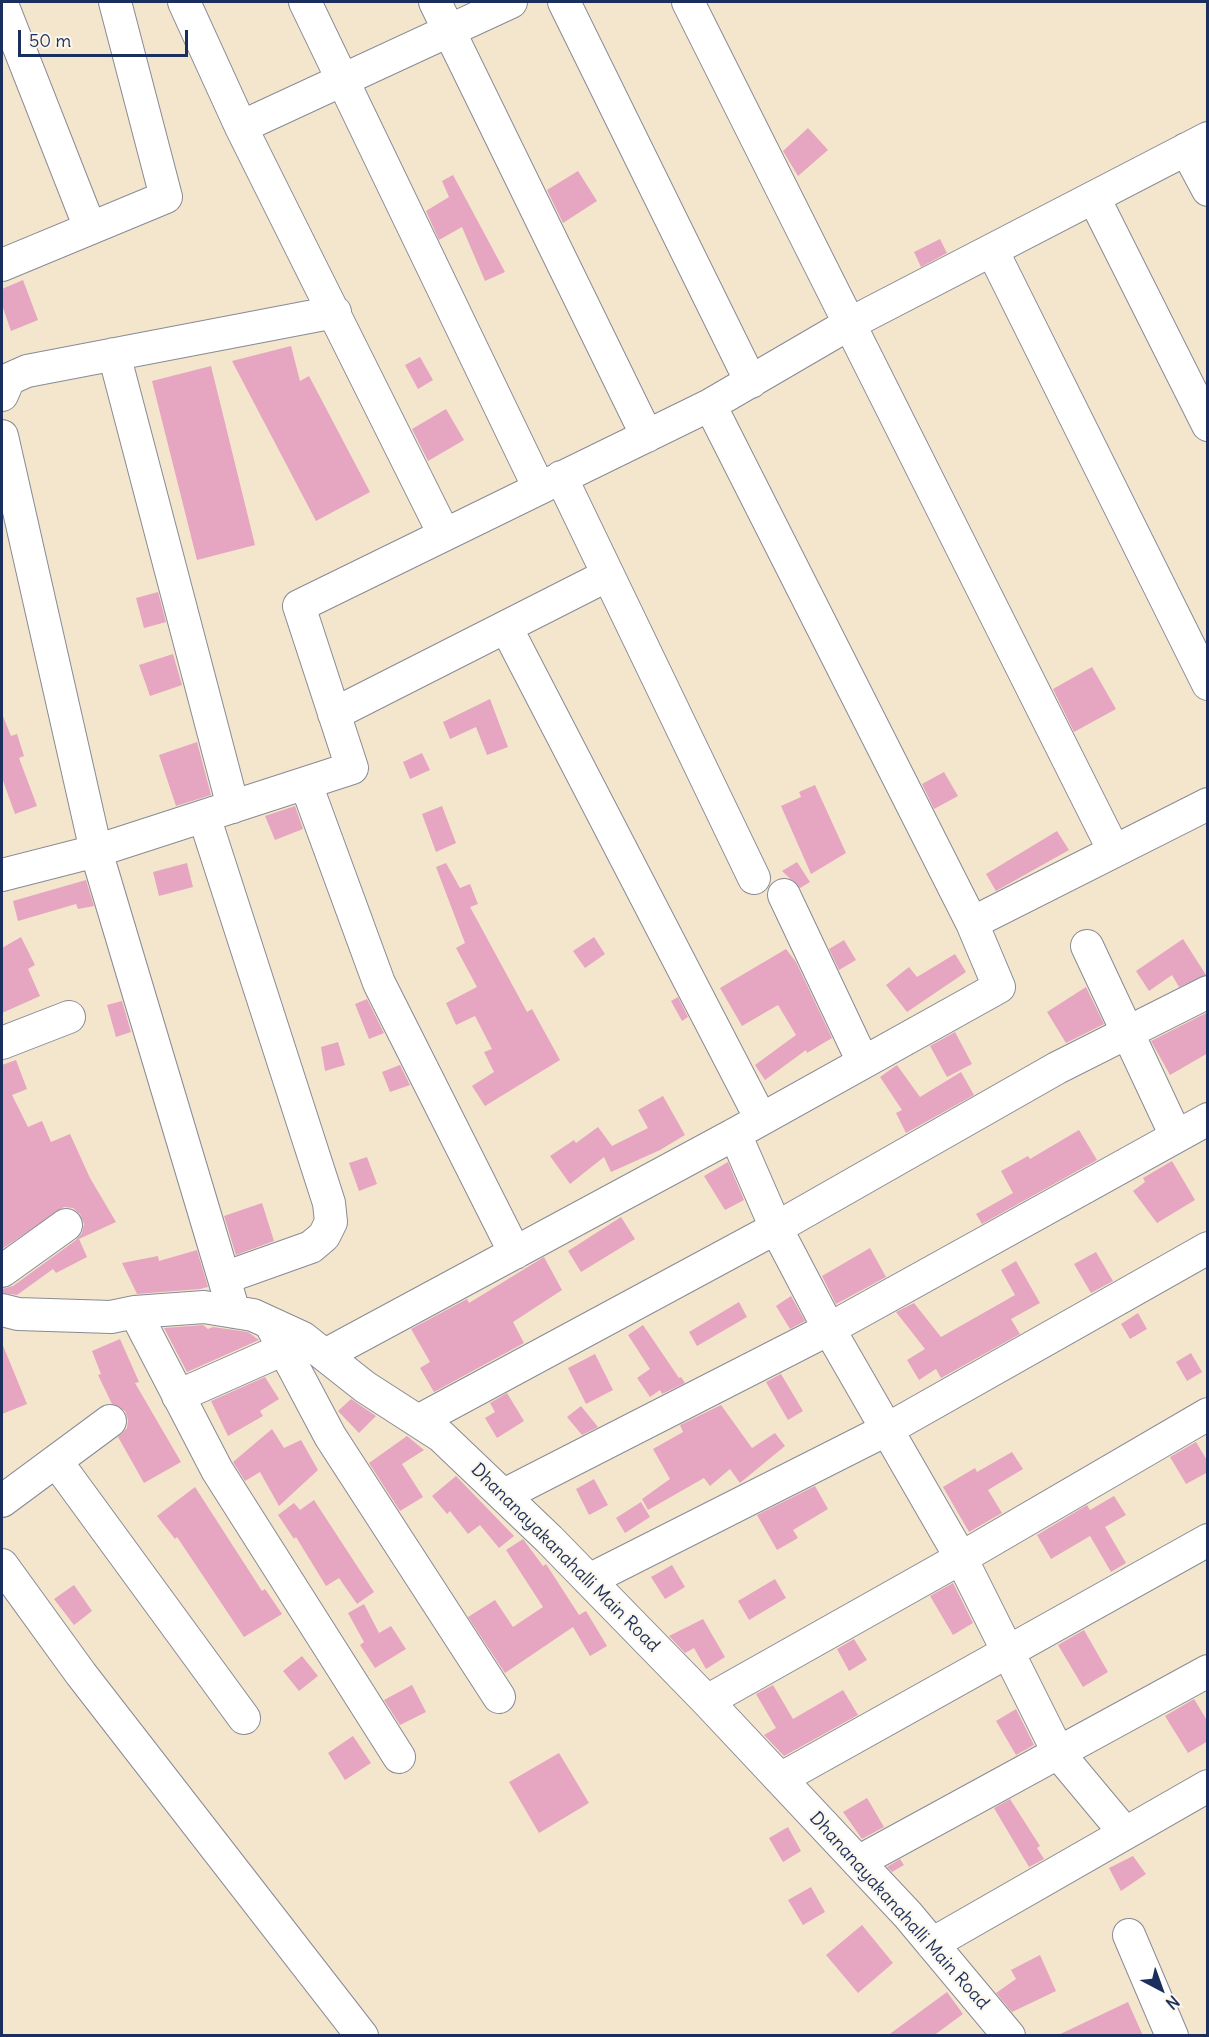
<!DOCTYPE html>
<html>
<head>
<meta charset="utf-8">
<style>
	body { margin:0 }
	#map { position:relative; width:1209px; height:2037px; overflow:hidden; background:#f4e6cc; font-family:Delius,sans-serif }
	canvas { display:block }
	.frame { position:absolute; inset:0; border:3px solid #1b2f5e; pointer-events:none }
	.north { position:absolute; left:1131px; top:1959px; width:60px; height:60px; -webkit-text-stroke:4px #fbf7ec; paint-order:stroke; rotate:139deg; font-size:16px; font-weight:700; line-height:24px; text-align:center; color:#1b2f5e }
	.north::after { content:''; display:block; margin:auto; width:21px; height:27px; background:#1b2f5e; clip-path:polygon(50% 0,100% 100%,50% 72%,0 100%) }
	.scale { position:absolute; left:18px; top:30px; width:170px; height:27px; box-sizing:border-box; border:3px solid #1b2f5e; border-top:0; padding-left:8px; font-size:18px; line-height:21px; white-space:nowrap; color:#1b2f5e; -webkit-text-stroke:4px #fbf7ec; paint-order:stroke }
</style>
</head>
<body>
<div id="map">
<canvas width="1209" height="2037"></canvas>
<div class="frame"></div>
<div class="north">N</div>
<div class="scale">50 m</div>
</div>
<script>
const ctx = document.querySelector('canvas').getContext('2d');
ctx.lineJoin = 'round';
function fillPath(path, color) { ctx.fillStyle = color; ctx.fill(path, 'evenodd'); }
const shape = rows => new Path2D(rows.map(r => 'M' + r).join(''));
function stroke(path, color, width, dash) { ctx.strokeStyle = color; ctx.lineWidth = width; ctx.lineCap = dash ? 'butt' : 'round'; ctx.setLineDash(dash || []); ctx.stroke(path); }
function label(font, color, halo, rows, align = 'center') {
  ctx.font = font + ' Delius,sans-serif'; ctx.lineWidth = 4.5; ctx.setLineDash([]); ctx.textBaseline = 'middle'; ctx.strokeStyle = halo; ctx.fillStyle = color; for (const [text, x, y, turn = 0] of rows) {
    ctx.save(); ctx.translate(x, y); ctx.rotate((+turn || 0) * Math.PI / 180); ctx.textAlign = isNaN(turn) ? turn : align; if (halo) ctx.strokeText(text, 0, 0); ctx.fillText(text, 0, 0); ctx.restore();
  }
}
const building = shape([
	[808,128,828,150,798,176,783,151],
	[578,171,597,201,563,223,547,190],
	[453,175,505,272,485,281,462,227,439,240,426,211,449,197,442,181],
	[940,239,947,253,921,267,914,252],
	[23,280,38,320,11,331,2,305,2,289],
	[291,346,300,381,309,376,370,492,316,521,232,361],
	[420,357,433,380,418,389,405,365],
	[211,366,255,545,197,560,152,381],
	[446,409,464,440,428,461,412,429],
	[158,592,166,622,144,628,136,598],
	[173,654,182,685,150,696,139,665],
	[1092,667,1116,709,1074,732,1053,689],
	[490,699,508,747,487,755,476,727,450,739,443,722],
	[3,716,11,736,17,734,24,756,19,758,37,806,15,814,2,778],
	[197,742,211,795,176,806,159,755],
	[422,753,430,770,410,779,403,762],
	[944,772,958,796,934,809,922,784],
	[815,785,846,853,811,874,781,806,801,797,799,792],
	[295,806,303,829,275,840,265,816],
	[442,806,456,843,436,852,422,814],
	[1057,831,1069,850,996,891,986,874],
	[797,862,810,882,800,888,782,871],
	[187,863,193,887,159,896,153,872],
	[446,863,460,888,470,884,478,904,470,907,527,1012,532,1009,560,1060,485,1106,472,1086,494,1072,484,1052,492,1049,475,1016,456,1025,446,1003,477,987,456,948,465,943,436,867],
	[86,880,94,906,78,909,76,904,18,921,13,901],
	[21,937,35,965,28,969,40,996,2,1013,2,948],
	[594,937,605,954,585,968,573,951],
	[1183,939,1206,975,1179,987,1172,975,1149,991,1136,971],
	[844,940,856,960,839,970,829,949],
	[786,949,796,962,832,1038,807,1053,806,1050,765,1080,755,1065,796,1035,778,1005,742,1026,720,988],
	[955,954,966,972,907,1012,886,985,909,967,917,977],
	[1086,987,1104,1024,1066,1043,1047,1012],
	[678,997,688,1017,682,1021,671,1001],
	[367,999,384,1033,369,1039,355,1004],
	[122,1001,131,1032,116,1037,107,1005],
	[1208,1012,1208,1053,1170,1075,1151,1041],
	[955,1032,972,1064,947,1077,930,1046],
	[338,1042,345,1065,325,1071,321,1047],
	[16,1060,27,1089,12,1095,28,1127,42,1121,51,1142,70,1134,90,1178,116,1222,79,1239,87,1257,56,1273,53,1269,17,1295,2,1293,2,1289,13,1286,76,1240,82,1233,84,1224,80,1214,73,1208,64,1207,2,1249,2,1065],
	[400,1065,410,1085,390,1092,382,1072],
	[897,1065,920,1097,961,1072,974,1095,906,1133,896,1113,902,1110,880,1077],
	[663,1096,685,1135,660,1150,611,1172,604,1157,570,1184,550,1156,574,1140,576,1143,598,1127,612,1146,648,1128,638,1110],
	[1079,1130,1097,1160,982,1224,976,1214,1013,1193,1001,1171,1028,1156,1030,1159],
	[367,1157,377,1184,359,1191,349,1163],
	[1172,1161,1195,1200,1157,1223,1133,1191,1145,1182,1143,1178],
	[728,1162,744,1200,725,1210,704,1176],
	[262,1203,274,1241,236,1255,224,1216],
	[621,1217,635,1239,581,1272,568,1251],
	[870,1248,886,1277,836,1304,822,1276],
	[197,1250,208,1287,200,1289,137,1294,122,1263,158,1256,159,1261],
	[1096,1252,1113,1281,1091,1293,1074,1264],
	[544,1257,562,1290,513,1322,524,1343,434,1392,420,1368,430,1362,411,1329,467,1299,469,1303],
	[1016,1261,1040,1303,1011,1319,1020,1334,941,1378,936,1369,919,1380,907,1360,925,1349,896,1312,914,1303,941,1337,1015,1295,1001,1270],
	[791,1296,805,1321,790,1329,776,1306],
	[739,1302,747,1317,697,1346,689,1332],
	[1138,1313,1147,1329,1130,1339,1121,1324],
	[203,1325,208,1329,213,1327,248,1332,259,1340,187,1372,164,1328],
	[643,1325,679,1378,681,1377,685,1383,662,1394,660,1390,650,1397,637,1378,650,1369,628,1335],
	[120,1339,139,1382,135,1383,181,1462,144,1483,118,1437,127,1428,128,1420,125,1411,112,1404,98,1375,101,1374,92,1351],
	[2,1343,27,1404,2,1414],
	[1191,1353,1202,1372,1187,1381,1176,1362],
	[595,1354,613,1390,586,1404,568,1368],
	[781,1374,803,1411,788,1420,766,1382],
	[265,1377,279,1399,260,1411,263,1416,228,1436,211,1401],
	[507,1393,524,1421,497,1438,485,1418,495,1412,490,1403],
	[351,1399,376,1416,359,1433,338,1411],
	[721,1405,752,1448,775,1433,785,1446,740,1483,730,1469,710,1486,704,1478,648,1510,642,1499,670,1479,653,1449,683,1432,680,1425],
	[581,1406,598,1427,582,1435,567,1417],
	[272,1429,284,1448,301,1440,318,1470,279,1506,260,1472,245,1481,233,1462],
	[407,1436,424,1450,402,1464,423,1497,400,1511,369,1463],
	[1196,1442,1208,1462,1208,1472,1186,1484,1170,1457],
	[1012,1452,1023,1469,988,1490,1002,1513,969,1532,943,1487,975,1468,977,1472],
	[456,1476,514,1536,499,1548,480,1525,468,1534,450,1511,447,1514,432,1496],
	[594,1479,608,1505,589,1515,576,1489],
	[815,1486,828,1509,793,1530,798,1538,777,1550,757,1515],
	[195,1487,262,1591,265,1589,282,1614,244,1637,177,1537,175,1539,157,1516],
	[1114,1496,1126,1515,1105,1527,1126,1563,1111,1572,1090,1536,1051,1559,1037,1535,1087,1505,1090,1510],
	[314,1500,374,1592,357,1604,339,1578,326,1586,296,1537,294,1539,278,1515,294,1503,300,1510],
	[641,1502,650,1517,625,1533,616,1518],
	[523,1539,543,1566,546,1564,579,1615,586,1611,607,1646,590,1656,573,1627,505,1673,468,1617,495,1600,513,1627,543,1607,506,1550],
	[672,1565,685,1587,665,1599,651,1577],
	[775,1579,786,1598,749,1620,738,1601],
	[953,1583,973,1623,953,1635,930,1596],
	[74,1585,92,1611,74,1625,54,1599],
	[364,1604,379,1633,391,1626,406,1649,375,1668,360,1645,364,1642,348,1613],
	[703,1619,725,1657,706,1669,694,1648,685,1653,669,1636],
	[1084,1630,1108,1672,1083,1687,1058,1645],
	[854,1639,867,1660,849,1671,837,1649],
	[302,1656,318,1676,299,1691,283,1671],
	[412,1685,426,1712,400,1725,384,1700],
	[773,1685,793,1719,843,1690,858,1715,784,1756,764,1735,776,1728,756,1694],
	[1194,1699,1208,1722,1208,1741,1188,1753,1165,1716],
	[1016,1709,1034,1745,1016,1755,996,1721],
	[353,1736,371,1763,345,1780,328,1753],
	[559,1753,589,1803,539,1833,509,1782],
	[867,1798,884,1827,862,1839,843,1812],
	[1010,1799,1040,1846,1037,1848,1044,1859,1029,1867,994,1808],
	[788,1827,801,1851,783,1862,769,1838],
	[1133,1856,1146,1874,1121,1891,1109,1868],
	[900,1859,904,1865,892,1872,887,1867],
	[811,1887,825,1912,803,1925,788,1900],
	[862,1925,893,1963,858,1993,826,1955],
	[1040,1955,1056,1991,1012,2012,996,1993,1016,1979,1011,1970],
	[947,1992,963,2014,933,2036,887,2036],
	[1128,2002,1143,2036,1056,2036]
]);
const minor = shape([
	[184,2,241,127,444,534],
	[305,2,539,488],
	[435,2,647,436],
	[564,2,751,382],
	[688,2,1114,851],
	[2,4,90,228],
	[241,127,511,2],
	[1186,149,1208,190],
	[1094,198,1208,425],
	[992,250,1208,684],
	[2,265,166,197,115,2],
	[114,354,233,807],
	[2,395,9,379,27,371,335,312],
	[710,405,972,923],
	[2,436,96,851,2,875],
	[561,477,754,878],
	[506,627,761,1119],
	[334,714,608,575],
	[306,784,379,983,515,1253],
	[204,816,329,1203,331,1222,324,1236,311,1247,224,1278],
	[784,895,863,1062],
	[1087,946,1176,1136],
	[2,1043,69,1017],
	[735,1134,776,1228,829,1329,961,1558,1059,1754,1125,1833],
	[2,1271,66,1225],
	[2,1310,18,1314,111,1317,135,1312,204,1307,253,1315,303,1338,365,1387,441,1436,549,1539,707,1701,908,1915,1009,2036],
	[135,1312,217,1470,399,1757],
	[234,1312,96,851,352,768,299,606,710,405,849,324,1208,138],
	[270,1323,330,1436,499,1697],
	[325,1355,735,1134,999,987,972,923,1208,804],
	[178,1396,284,1349],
	[418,1421,776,1228,1057,1068,1208,992],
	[56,1461,244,1718],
	[504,1495,829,1329,1208,1119],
	[2,1501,110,1421],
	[2,1565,81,1674,362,2036],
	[589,1580,886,1430,1208,1248],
	[707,1701,961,1558,1208,1414],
	[780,1779,1208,1540],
	[858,1862,1208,1671],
	[1129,1935,1172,2036],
	[932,1944,1208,1786]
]);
const streetNames = [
	["Dhananayakanahalli Main Road",565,1558,45],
	["Dhananayakanahalli Main Road",899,1911,48]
];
fillPath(building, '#e6a5c1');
stroke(minor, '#888a95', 34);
stroke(minor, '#fff', 32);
label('18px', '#1b2f5e', '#fbf7ec', streetNames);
</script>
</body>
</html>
